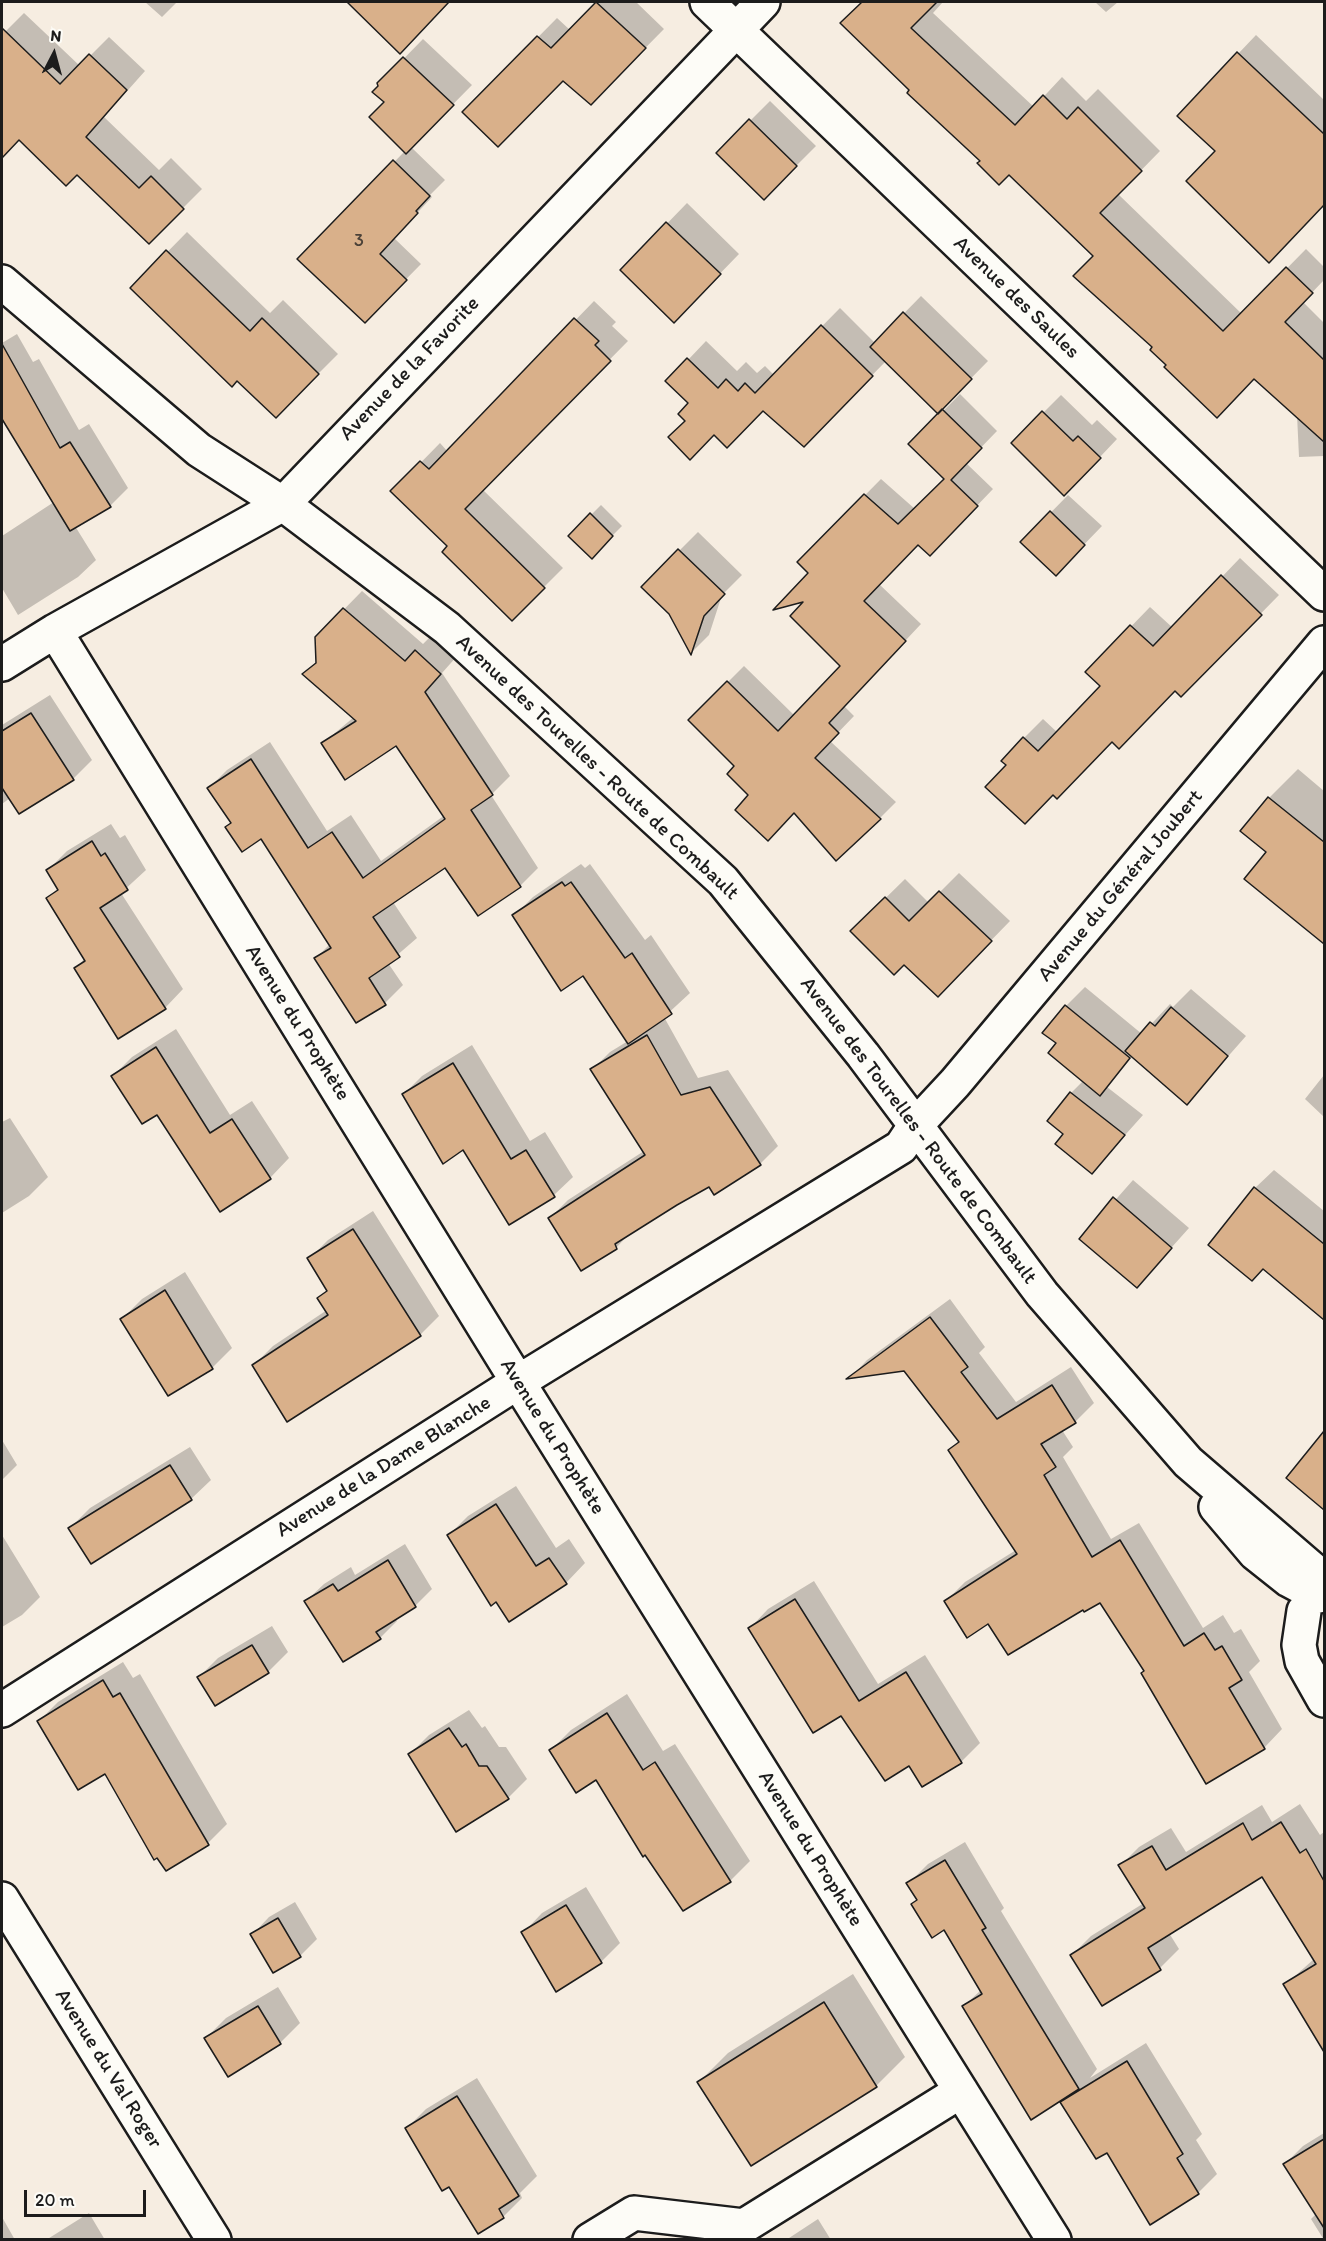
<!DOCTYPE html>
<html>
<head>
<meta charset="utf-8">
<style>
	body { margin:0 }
	#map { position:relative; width:1326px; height:2241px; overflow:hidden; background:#f6ede1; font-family:Itim,sans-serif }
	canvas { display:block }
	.frame { position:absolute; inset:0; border:3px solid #1c1c1c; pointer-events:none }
	.north { position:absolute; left:24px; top:24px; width:60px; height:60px; -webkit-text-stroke:4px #fdfcf7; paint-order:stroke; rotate:6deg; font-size:16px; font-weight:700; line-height:24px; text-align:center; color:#1c1c1c }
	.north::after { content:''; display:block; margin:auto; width:21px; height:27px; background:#1c1c1c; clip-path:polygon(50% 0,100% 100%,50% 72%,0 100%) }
	.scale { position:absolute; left:24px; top:2190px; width:122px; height:27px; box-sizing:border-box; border:3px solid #1c1c1c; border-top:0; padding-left:8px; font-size:18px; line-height:21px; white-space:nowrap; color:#1c1c1c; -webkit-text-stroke:4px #fdfcf7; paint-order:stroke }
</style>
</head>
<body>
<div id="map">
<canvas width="1326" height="2241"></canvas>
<div class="frame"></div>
<div class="north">N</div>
<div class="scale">20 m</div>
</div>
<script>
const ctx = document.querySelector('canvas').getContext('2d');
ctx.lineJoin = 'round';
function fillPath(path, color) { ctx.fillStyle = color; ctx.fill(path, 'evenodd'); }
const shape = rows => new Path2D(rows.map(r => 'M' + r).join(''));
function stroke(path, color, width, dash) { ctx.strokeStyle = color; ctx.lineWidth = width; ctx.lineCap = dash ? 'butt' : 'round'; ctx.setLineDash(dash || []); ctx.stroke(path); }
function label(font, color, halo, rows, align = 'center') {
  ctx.font = font + ' Itim,sans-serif'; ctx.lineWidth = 4.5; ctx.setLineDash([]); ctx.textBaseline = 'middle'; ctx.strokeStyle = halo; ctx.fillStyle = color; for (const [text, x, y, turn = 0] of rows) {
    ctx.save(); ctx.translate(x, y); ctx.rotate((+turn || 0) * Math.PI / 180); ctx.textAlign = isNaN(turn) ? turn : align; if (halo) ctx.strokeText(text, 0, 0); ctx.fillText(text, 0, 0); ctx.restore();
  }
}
const shadow = shape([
	[145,2,177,2,162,17],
	[360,2,448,2,400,52,354,7],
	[598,2,636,2,664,29,591,103,563,79,464,112,557,18,570,30],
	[864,2,943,2,933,13,1034,107,1062,77,1086,101,1098,89,1160,151,1118,194,1242,314,1306,249,1324,267,1324,280,1303,302,1324,323,1324,456,1299,457,1297,415,1255,377,1168,365,1095,256,1009,173,982,161,842,23],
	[1095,2,1118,2,1106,12],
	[24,13,80,66,109,37,145,71,104,117,159,170,171,158,202,189,149,242,77,173,19,138,2,157,2,101,10,92,2,83,2,35],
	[1256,35,1324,100,1324,203,1286,243,1217,151,1180,115],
	[423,39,472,85,411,147,445,180,430,195,432,197,394,238,421,264,365,321,299,259,405,151,379,84],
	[770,101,816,146,764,198,718,153],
	[687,203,739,254,674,321,622,270],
	[187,232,270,313,283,300,338,354,276,416,238,379,132,288],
	[921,296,988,361,938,412,886,361,804,445,764,409,714,434,687,421,690,403,668,381,706,341,737,371,746,362,757,373,765,366,774,375,840,308,875,343],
	[594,301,616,322,612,326,628,341,482,489,563,568,512,619,450,546,393,491,440,443,448,452],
	[17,334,33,362,39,359,79,430,89,424,128,488,110,506,75,526,96,560,78,577,18,615,2,588,2,536,54,502,5,422,2,423,2,343],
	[960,394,997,431,966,463,993,489,946,538,918,543,879,584,921,624,844,706,854,716,830,741,896,802,880,818,794,811,750,795,736,766,690,720,744,666,795,716,842,666,807,600,810,573,799,562,881,479,915,509,946,478,911,444],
	[1061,395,1092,425,1097,420,1117,439,1082,476,1013,443],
	[1068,495,1102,526,1073,556,1022,542],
	[601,505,622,526,592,556,570,536],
	[698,532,742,575,722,595,709,635,691,653,670,613,643,587],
	[1240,558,1279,595,1181,695,1175,689,1112,740,1008,764,1024,738,1043,719,1058,733,1102,686,1087,672,1150,607,1173,628],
	[362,591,423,644,434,633,458,655,442,673,510,776,491,795,538,868,520,886,445,866,393,902,417,938,388,963,403,985,385,1003,316,958,330,944,262,837,232,822,209,788,227,770,270,742,327,831,351,815,381,861,445,815,396,744,323,743,354,717,304,674,318,660,317,637],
	[50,695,92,760,73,779,19,812,10,798,2,804,2,725],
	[1298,769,1324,791,1324,921,1313,933,1268,852,1269,798],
	[111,824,120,838,125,835,146,870,121,893,183,989,165,1008,76,968,85,958,48,898,58,888,48,870,67,851],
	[581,864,585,868,590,864,645,940,651,935,690,993,664,1017,698,1078,728,1070,778,1146,760,1164,709,1185,631,1232,616,1248,550,1218,568,1200,644,1151,592,1070,610,1052,628,1041,583,974,514,916,533,897],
	[959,873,1010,921,938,995,904,962,852,931,905,879,929,903],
	[1085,987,1142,1034,1170,1004,1173,1007,1191,989,1246,1036,1187,1103,1133,1056,1107,1087,1143,1115,1092,1172,1065,1134,1071,1093,1083,1081,1058,1043,1066,1006],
	[176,1029,230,1115,252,1101,289,1158,270,1178,157,1113,113,1076,132,1057],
	[472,1045,530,1141,545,1132,573,1177,554,1195,509,1223,463,1148,404,1094,422,1076],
	[1324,1075,1324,1117,1305,1099],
	[10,1118,48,1177,29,1196,2,1213,2,1122],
	[1274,1170,1324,1211,1324,1318,1264,1268,1255,1188],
	[1133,1180,1189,1228,1137,1286,1081,1239],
	[373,1211,439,1316,420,1335,254,1365,273,1346,327,1310,319,1298,327,1290,309,1259,328,1240],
	[185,1272,232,1348,212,1368,122,1319,142,1299],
	[950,1299,985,1347,979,1353,1016,1402,1071,1367,1094,1403,1075,1422,1062,1430,1073,1447,1063,1457,1111,1539,1139,1523,1203,1628,1223,1615,1234,1633,1241,1629,1260,1661,1249,1672,1282,1729,1264,1748,1145,1670,1101,1601,1083,1607,989,1622,946,1601,965,1582,1016,1550,950,1450,960,1440,905,1370,851,1377,867,1360],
	[1324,1434,1324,1508,1288,1477],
	[2,1440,17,1465,2,1480],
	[190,1447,211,1480,191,1499,70,1528,90,1508],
	[516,1486,556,1548,569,1539,585,1563,566,1583,449,1535,468,1516],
	[2,1535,40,1597,22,1615,2,1627],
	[405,1544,432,1589,415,1606,395,1618,397,1621,380,1638,306,1601,324,1584,351,1567,355,1575],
	[814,1581,878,1684,925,1655,980,1743,961,1762,841,1714,750,1628,768,1609],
	[272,1626,288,1652,268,1672,216,1704,199,1677,218,1658],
	[123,1662,133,1678,140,1674,227,1824,208,1843,39,1721,58,1702],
	[627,1694,663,1751,675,1744,750,1861,730,1881,597,1778,551,1750,571,1730],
	[469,1710,482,1728,485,1726,499,1747,506,1747,527,1779,508,1798,410,1754,429,1735],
	[1300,1804,1320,1835,1324,1832,1324,2050,1285,1985,1314,1959,1262,1875,1169,1933,1179,1949,1160,1968,1102,2004,1072,1955,1091,1936,1144,1903,1120,1866,1139,1847,1171,1828,1186,1852,1262,1805,1272,1822],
	[965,1842,1004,1908,1001,1911,1097,2069,1090,2078,1146,2043,1202,2134,1196,2140,1217,2174,1198,2193,1107,2151,1062,2103,1069,2095,964,2006,981,1990,944,1928,918,1899,908,1884,928,1864],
	[586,1887,620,1943,601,1962,523,1933,542,1913],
	[295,1902,317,1939,300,1956,252,1935,269,1917],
	[853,1974,905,2057,876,2086,699,2082,728,2053],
	[278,1987,300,2023,280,2043,229,2075,206,2038,226,2018],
	[477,2078,537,2176,520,2193,522,2198,503,2217,450,2185,407,2128,426,2109],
	[1324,2133,1324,2240,1311,2219,1317,2213,1285,2164,1303,2146],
	[89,2213,105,2240,46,2240],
	[2,2217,15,2240,2,2240],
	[818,2219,831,2240,786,2240]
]);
const building = shape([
	[347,2,449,2,400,54,347,2],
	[596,2,646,48,591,105,563,81,498,147,462,112,537,36,551,48,596,2],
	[862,2,937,2,911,28,1015,125,1043,95,1067,119,1078,107,1142,171,1100,213,1223,331,1286,267,1313,293,1285,322,1324,360,1324,442,1254,379,1217,418,1164,367,1166,365,1150,350,1152,347,1073,276,1093,256,1009,175,999,185,977,163,980,161,907,93,909,90,840,23,862,2],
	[2,28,60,84,89,54,127,90,86,137,139,188,151,176,184,209,149,244,77,175,66,186,19,140,2,158,2,28],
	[1237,52,1324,134,1324,205,1269,263,1186,181,1215,151,1177,116,1237,52],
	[403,57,454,105,406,154,369,117,384,102,372,92,378,86,377,83,403,57],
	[749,119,797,166,764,200,716,153,749,119],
	[393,160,430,196,416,211,418,213,380,254,407,280,365,323,297,259,393,160],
	[666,222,721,274,674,323,620,270,666,222],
	[166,250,250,331,262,318,319,374,276,418,237,381,232,387,130,288,166,250],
	[903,312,972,379,938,414,870,347,903,312],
	[574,318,599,341,595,345,611,361,465,509,545,588,512,621,442,552,447,546,390,491,420,461,429,469,574,318],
	[821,325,873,376,804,447,763,411,727,448,714,435,690,460,668,437,685,421,678,414,688,403,665,381,687,358,718,388,726,379,738,391,745,383,755,393,821,325],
	[2,344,60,448,70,442,111,507,70,531,2,419,2,344],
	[942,409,982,448,951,480,978,506,930,556,918,545,864,601,906,641,829,723,839,733,815,758,881,819,836,861,794,813,768,841,735,810,748,795,727,774,734,766,688,720,727,681,778,731,840,666,790,616,803,602,773,610,808,573,797,562,864,494,898,524,944,479,908,444,942,409],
	[1042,411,1073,441,1078,436,1101,458,1064,496,1011,443,1042,411],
	[1050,511,1085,545,1056,576,1020,542,1050,511],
	[590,513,613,536,592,559,568,536,590,513],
	[678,549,725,594,704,616,691,655,669,614,641,587,678,549],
	[1221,575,1262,615,1181,697,1175,691,1119,749,1112,742,1057,799,1053,795,1025,824,985,787,1006,765,1001,761,1023,737,1038,751,1100,686,1085,672,1130,625,1153,646,1221,575],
	[343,608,405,661,415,650,441,674,425,692,493,795,471,810,521,887,478,916,445,868,373,917,400,957,369,978,386,1005,356,1023,314,958,331,948,261,839,242,852,225,827,231,823,207,788,251,759,308,848,332,832,363,878,445,819,396,746,345,780,321,743,356,721,302,674,316,663,315,637,343,608],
	[31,713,74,780,19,814,2,788,2,731,31,713],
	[1268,797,1324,842,1324,944,1244,879,1266,852,1240,831,1268,797],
	[92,841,101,856,105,853,128,890,100,908,166,1009,118,1039,74,968,85,961,46,898,58,890,46,870,92,841],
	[562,882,565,886,571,882,625,958,632,953,672,1014,628,1044,583,976,561,991,512,915,562,882],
	[939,891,992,941,938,997,904,965,894,975,850,931,885,897,909,921,939,891],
	[1065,1005,1130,1058,1100,1096,1048,1053,1056,1043,1042,1033,1065,1005],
	[1171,1007,1228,1056,1187,1105,1125,1051,1150,1022,1155,1026,1171,1007],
	[647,1035,681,1095,710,1087,761,1165,714,1195,709,1187,677,1205,615,1244,617,1249,581,1271,548,1218,645,1155,590,1069,647,1035],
	[156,1047,210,1133,232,1119,271,1179,220,1212,157,1115,142,1124,111,1076,156,1047],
	[453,1063,511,1159,526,1150,555,1197,509,1225,463,1150,443,1164,402,1094,453,1063],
	[1070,1092,1125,1135,1092,1174,1055,1144,1063,1134,1047,1121,1070,1092],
	[1254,1187,1324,1244,1324,1320,1263,1269,1252,1281,1208,1245,1254,1187],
	[1113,1197,1172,1248,1137,1288,1079,1239,1113,1197],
	[353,1229,421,1336,287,1422,252,1365,328,1315,317,1298,327,1291,307,1258,353,1229],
	[165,1290,213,1369,168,1396,120,1319,165,1290],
	[930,1317,968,1367,961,1372,997,1419,1052,1385,1076,1423,1041,1444,1056,1467,1044,1475,1092,1557,1120,1540,1184,1646,1204,1633,1215,1650,1222,1646,1242,1680,1229,1688,1265,1749,1206,1784,1141,1673,1144,1671,1100,1603,1084,1612,1083,1610,1008,1655,988,1624,967,1638,944,1601,1017,1554,948,1450,959,1442,904,1371,846,1379,930,1317],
	[1324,1431,1324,1510,1286,1478,1324,1431],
	[170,1465,192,1500,91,1564,68,1528,170,1465],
	[496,1504,536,1566,549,1558,567,1584,509,1622,496,1602,491,1606,447,1535,496,1504],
	[388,1560,416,1607,376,1632,381,1639,343,1662,304,1601,333,1584,338,1591,388,1560],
	[795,1599,859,1701,906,1672,962,1763,922,1787,909,1766,885,1781,841,1716,813,1733,748,1628,795,1599],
	[252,1645,269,1673,215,1706,197,1677,252,1645],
	[103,1680,113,1697,120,1693,209,1845,166,1871,157,1858,154,1860,105,1774,78,1790,37,1721,103,1680],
	[607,1713,643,1770,655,1762,731,1882,683,1911,645,1855,643,1857,596,1780,576,1793,549,1750,607,1713],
	[449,1728,462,1747,466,1744,479,1766,487,1766,509,1799,456,1832,408,1754,449,1728],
	[1281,1822,1300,1853,1306,1849,1324,1881,1324,2052,1283,1984,1316,1964,1262,1877,1148,1948,1161,1970,1102,2006,1070,1955,1145,1908,1118,1865,1152,1846,1166,1870,1243,1823,1252,1840,1281,1822],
	[945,1860,986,1928,982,1930,1079,2089,1031,2120,962,2006,982,1994,944,1930,932,1938,911,1904,917,1900,906,1883,945,1860],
	[566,1905,602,1963,556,1992,521,1932,566,1905],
	[278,1918,301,1957,273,1973,250,1934,278,1918],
	[824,2002,877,2087,751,2166,697,2082,824,2002],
	[258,2006,281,2044,228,2077,204,2038,258,2006],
	[1127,2061,1183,2154,1177,2158,1199,2194,1150,2225,1107,2153,1096,2159,1060,2102,1127,2061],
	[457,2096,519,2196,499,2209,504,2218,478,2234,449,2187,442,2191,405,2128,457,2096],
	[1324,2139,1324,2228,1283,2164,1324,2139]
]);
const minor = shape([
	[707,2,1324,594],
	[2,282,199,450,283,504,447,628,723,881,863,1055,1042,1294,1188,1462,1324,1579],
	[55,631,518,1382,1054,2240],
	[2,664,55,631,283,504,763,2],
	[1216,1507,1255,1553,1289,1580,1319,1596],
	[1304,1611,1299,1645,1302,1661,1324,1700],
	[2,1710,518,1382,901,1147,915,1126,955,1083,1324,643],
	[2,1899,214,2240],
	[590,2240,634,2213,744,2226,961,2091]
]);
const numberNames = [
	["3",359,241]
];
const streetNames = [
	["Avenue des Saules",1016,298,44],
	["Avenue de la Favorite",410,369,-46],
	["Avenue des Tourelles - Route de Combault",597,768,43],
	["Avenue du Général Joubert",1121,886,-50],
	["Avenue du Prophète",297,1023,58],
	["Avenue des Tourelles - Route de Combault",918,1131,53],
	["Avenue du Prophète",552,1437,58],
	["Avenue de la Dame Blanche",384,1467,-32],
	["Avenue du Prophète",810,1849,58],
	["Avenue du Val Roger",108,2069,58]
];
fillPath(shadow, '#0003');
fillPath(building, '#d9b08a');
stroke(building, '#1c1c1c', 1.5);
stroke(minor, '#1c1c1c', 38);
stroke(minor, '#fdfcf7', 33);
label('18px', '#4b4138', null, numberNames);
label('21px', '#1c1c1c', '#fdfcf7', streetNames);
</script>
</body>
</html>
